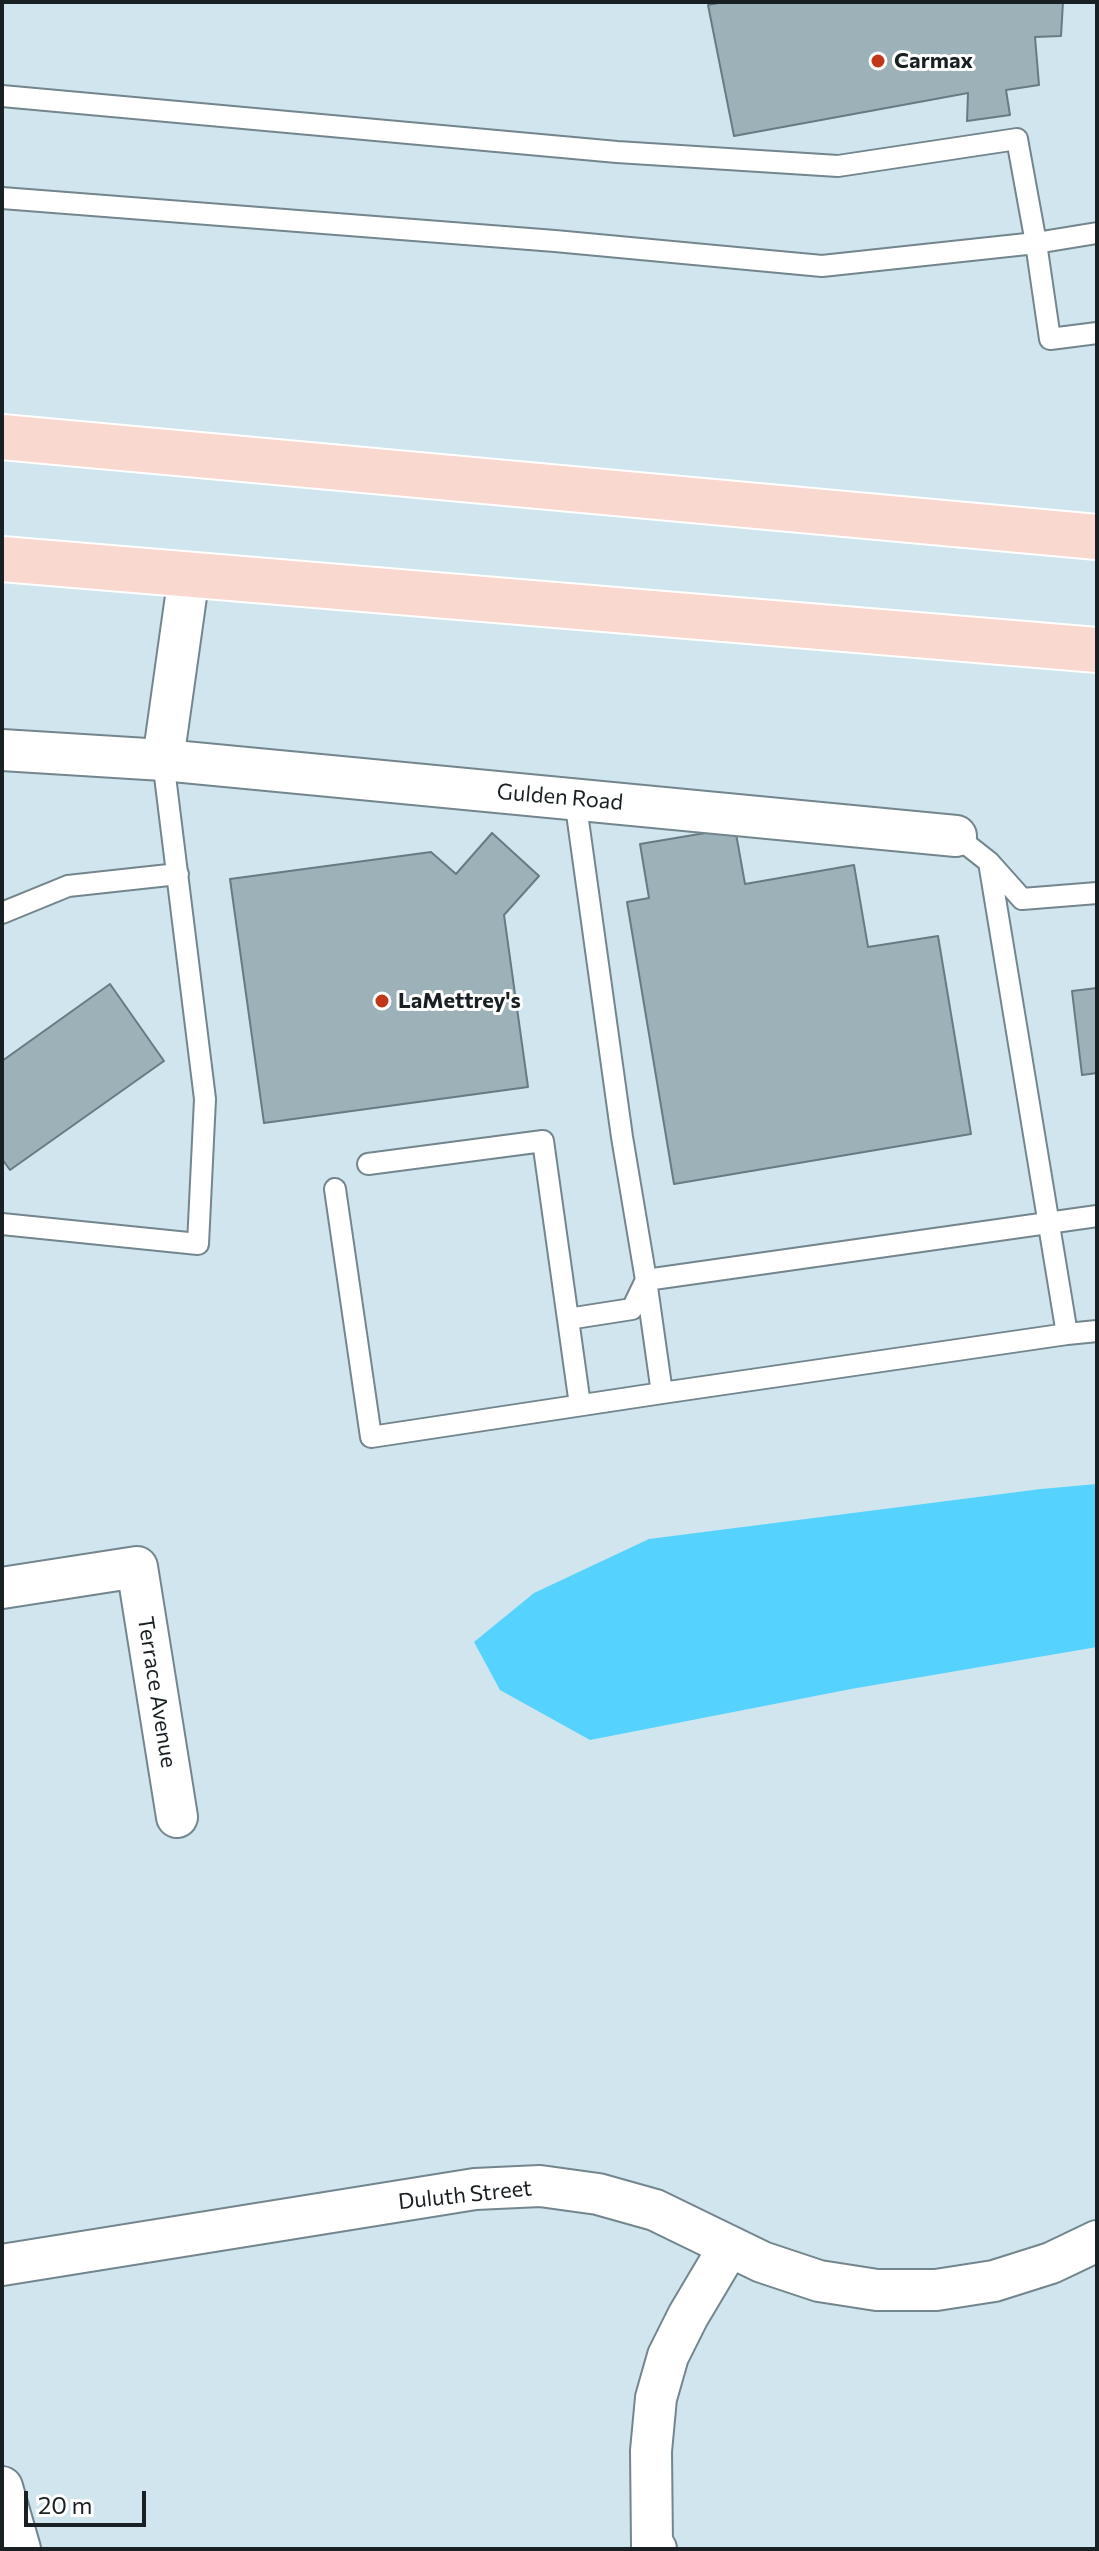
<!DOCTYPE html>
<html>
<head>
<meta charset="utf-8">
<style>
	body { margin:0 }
	#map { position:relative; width:1099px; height:2551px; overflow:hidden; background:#d0e5ed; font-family:Commissioner,sans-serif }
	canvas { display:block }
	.frame { position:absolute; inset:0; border:4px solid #192023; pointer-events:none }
	.scale { position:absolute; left:24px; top:2491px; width:122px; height:36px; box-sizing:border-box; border:4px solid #192023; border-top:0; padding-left:10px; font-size:24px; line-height:28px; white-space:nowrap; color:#192023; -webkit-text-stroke:6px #fff; paint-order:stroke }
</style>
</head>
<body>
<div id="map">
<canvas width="1099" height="2551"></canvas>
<div class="frame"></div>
<div class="scale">20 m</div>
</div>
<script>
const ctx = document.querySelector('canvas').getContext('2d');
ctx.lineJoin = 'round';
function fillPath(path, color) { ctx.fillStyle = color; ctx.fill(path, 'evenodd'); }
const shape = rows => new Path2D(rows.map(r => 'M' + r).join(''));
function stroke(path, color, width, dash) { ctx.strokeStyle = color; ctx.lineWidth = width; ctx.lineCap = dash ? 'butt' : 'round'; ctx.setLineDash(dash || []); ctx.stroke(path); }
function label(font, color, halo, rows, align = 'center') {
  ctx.font = font + ' Commissioner,sans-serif'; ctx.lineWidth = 6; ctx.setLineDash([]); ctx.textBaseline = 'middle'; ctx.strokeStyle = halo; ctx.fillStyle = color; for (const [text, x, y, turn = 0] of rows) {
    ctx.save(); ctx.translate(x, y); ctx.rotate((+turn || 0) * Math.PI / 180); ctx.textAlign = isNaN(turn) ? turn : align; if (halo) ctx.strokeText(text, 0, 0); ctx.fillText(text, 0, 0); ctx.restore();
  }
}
const water = shape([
	[1097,1484,1097,1647,851,1689,590,1740,500,1690,474,1642,534,1593,649,1539,1041,1489]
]);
const building = shape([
	[724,2,1063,2,1061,36,1035,37,1039,85,1006,90,1010,115,967,121,968,93,734,136,708,5,724,2],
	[735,828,745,884,854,865,868,947,938,936,971,1134,674,1184,627,902,649,898,640,844,735,828],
	[492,833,539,876,504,915,528,1087,264,1123,230,879,431,852,456,874,492,833],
	[110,984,164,1061,10,1170,2,1159,2,1061,110,984],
	[1097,988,1097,1073,1082,1075,1072,991,1097,988]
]);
const service = shape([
	[2,96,617,152,838,166,1017,139,1036,243,1050,339,1097,333],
	[2,198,555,241,822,266,1036,243,1097,233],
	[575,799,622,1137,646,1280,1097,1216],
	[956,836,989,862,1022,899,1097,893],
	[989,862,1067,1334,1097,1331],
	[2,913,68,886,178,874],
	[368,1164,543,1141,580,1405],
	[335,1189,371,1437,662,1393],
	[2,1224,198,1244,205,1099,163,760],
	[646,1280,662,1393,1067,1334],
	[568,1319,632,1309,646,1280]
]);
const minor = shape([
	[2,750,163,760,956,836],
	[163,760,189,575],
	[2,1588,137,1567,177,1817],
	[2,2265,475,2189,540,2186,598,2194,655,2210,762,2262,819,2281,877,2290,936,2290,994,2281,1051,2263,1097,2241],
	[2,2487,20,2549],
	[656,2549,652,2545,651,2451,656,2398,668,2356,688,2316,729,2247]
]);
const primary = shape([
	[2,437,1097,537],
	[2,559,1097,650]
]);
const markers = [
	[878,61,8,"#c23719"],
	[382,1001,8,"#c23719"]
];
const poiNames = [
	["Carmax",894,61],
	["LaMettrey's",398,1001]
];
const streetNames = [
	["Gulden Road",560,797,5],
	["Terrace Avenue",157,1692,81],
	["Duluth Street",465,2195,-6]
];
fillPath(water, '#55d3fe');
fillPath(building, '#9db1b9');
stroke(building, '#687b82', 2);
stroke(service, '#73858d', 24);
stroke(minor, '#73858d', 44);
stroke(primary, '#fff', 48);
stroke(service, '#fff', 20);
stroke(minor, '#fff', 40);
stroke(primary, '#f9d8d0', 44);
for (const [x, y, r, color] of markers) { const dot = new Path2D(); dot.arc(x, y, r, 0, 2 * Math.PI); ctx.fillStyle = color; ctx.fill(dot); stroke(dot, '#fff', 3); }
label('bold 22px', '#192023', '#fff', poiNames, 'left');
label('22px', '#192023', '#fff', streetNames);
</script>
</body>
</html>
